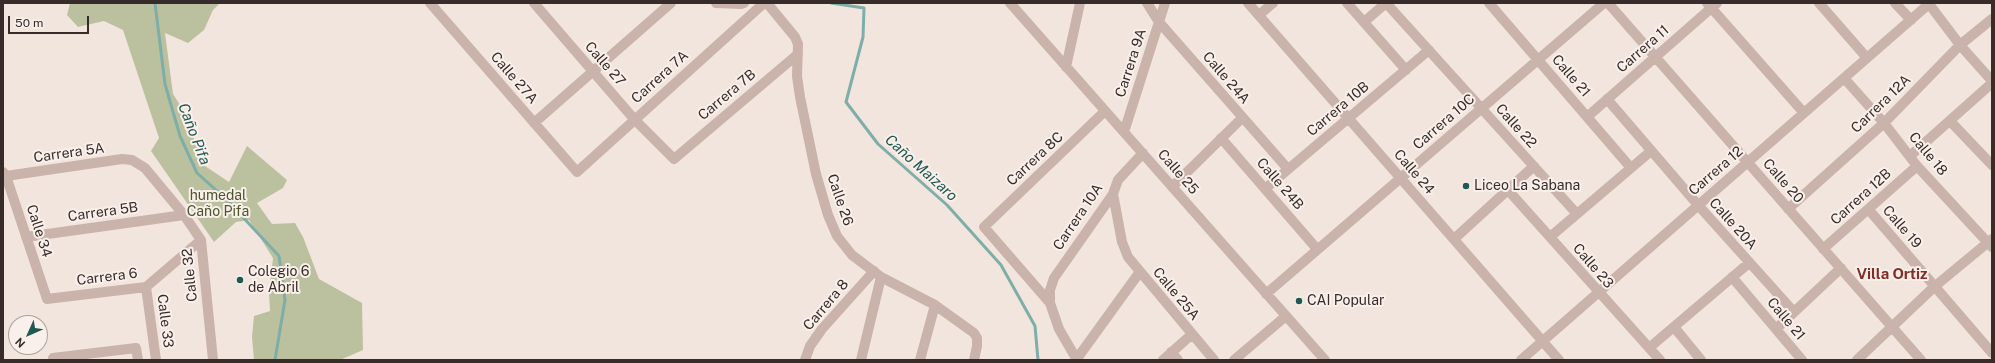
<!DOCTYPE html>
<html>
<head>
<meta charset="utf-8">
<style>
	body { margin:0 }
	#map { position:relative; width:1995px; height:363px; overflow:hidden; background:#f2e5de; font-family:"Public Sans",sans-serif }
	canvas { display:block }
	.frame { position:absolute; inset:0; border:4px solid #382c2a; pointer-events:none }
	.north { position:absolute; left:8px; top:315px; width:40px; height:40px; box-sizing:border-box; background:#f9f0eb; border:1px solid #aca29e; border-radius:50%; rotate:225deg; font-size:11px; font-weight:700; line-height:16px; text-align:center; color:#382c2a }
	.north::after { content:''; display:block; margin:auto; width:14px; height:18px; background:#205852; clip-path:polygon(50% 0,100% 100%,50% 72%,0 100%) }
	.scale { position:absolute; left:8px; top:16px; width:81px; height:18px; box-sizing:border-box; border:2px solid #382c2a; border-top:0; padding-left:5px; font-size:12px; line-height:14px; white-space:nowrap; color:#382c2a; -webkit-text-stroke:3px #f9f0eb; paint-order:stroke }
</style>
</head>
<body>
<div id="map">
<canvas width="1995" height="363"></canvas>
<div class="frame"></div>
<div class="north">N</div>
<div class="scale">50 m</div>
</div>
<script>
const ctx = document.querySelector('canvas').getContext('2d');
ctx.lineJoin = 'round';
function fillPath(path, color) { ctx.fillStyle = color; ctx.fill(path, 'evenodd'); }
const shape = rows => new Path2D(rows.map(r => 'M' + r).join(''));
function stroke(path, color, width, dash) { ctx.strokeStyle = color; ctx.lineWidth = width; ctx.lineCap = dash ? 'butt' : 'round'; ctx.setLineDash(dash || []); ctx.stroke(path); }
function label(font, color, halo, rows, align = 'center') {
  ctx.font = font + ' "Public Sans",sans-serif'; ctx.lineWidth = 4; ctx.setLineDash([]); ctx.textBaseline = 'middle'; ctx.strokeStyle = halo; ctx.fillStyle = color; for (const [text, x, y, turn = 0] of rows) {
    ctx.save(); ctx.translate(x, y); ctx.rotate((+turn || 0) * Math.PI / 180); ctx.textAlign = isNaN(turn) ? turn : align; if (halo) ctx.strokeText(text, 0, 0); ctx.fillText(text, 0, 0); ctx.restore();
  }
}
const green = shape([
	[70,3,220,3,213,10,204,30,188,43,165,33,173,94,187,116,202,164,229,182,247,146,287,180,283,188,257,203,272,224,295,223,303,237,319,279,362,303,363,350,340,360,254,360,252,337,254,316,270,311,269,293,273,258,249,220,236,222,214,242,151,151,159,138,123,30,104,21,78,27,67,15]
]);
const stream = shape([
	[155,3,165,84,180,136,197,173,225,198,279,256,285,300,275,360],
	[831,3,864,8,863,37,846,102,878,144,947,205,1001,265,1035,326,1038,360]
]);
const minor = shape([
	[430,3,577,172,764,3],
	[534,3,634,119,674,159,798,54],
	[716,3,741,4,744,3],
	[767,3,795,37,798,44,797,76,800,97,816,174,828,215,837,236,852,255,881,277,935,305,974,333,977,338,977,346,974,360],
	[1010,3,1325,360],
	[1147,3,1159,22,1288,169],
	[1248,3,1559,360],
	[1347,3,1406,70],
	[1386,3,1577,214],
	[1489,3,1631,168],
	[1608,3,1921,360],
	[1707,3,1804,113],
	[1819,3,1867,58],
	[1895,3,1911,20],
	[1929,4,1960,45,1992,81],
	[1259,15,1273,3],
	[1364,22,1386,3],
	[1066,67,1080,3],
	[1844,78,1884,123,1917,166,1992,247],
	[1607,99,1698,205,1794,312],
	[1587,117,1717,3],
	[1950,121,1992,165],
	[534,123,671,3],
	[1124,132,1165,3],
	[1221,138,1317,249],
	[1910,156,1992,83],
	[3,172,6,176,47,299,146,287,201,240],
	[6,176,122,159,132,160,145,168,184,215,201,240,213,360],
	[1172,187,1242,118],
	[1266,188,1429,50],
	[1507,189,1660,360],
	[1113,194,1122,242,1128,257,1214,360],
	[1788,209,1884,123,1960,45,1992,19],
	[1869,210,1992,353],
	[26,237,184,215],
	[1550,237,1651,151],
	[1454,239,1534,166],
	[1823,249,1917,166],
	[1732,277,1802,360],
	[146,287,156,360],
	[1266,294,1604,3],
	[1050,303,1050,290,1054,278,1113,194,1118,180,1143,153],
	[1674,327,1701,360],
	[1776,329,1841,268],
	[1649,348,1749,263],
	[1171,352,1178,360],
	[53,358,136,348,138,360],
	[805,360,810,346,822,329,874,271],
	[861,360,881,277],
	[920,360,935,305],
	[1076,360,1139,273],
	[1077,360,1059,329,1050,303,984,227,1105,111],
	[1163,360,1191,335],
	[1234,360,1286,316],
	[1521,360,1930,3],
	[1857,360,1934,287,1992,239]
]);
const markers = [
	[1466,186,4,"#205852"],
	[240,280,4,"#205852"],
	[1299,301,4,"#205852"]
];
const streetNames = [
	["Carrera 11",1643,49,-41],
	["Carrera 9A",1131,63,-72],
	["Calle 27",605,64,49],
	["Calle 21",1571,76,49],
	["Carrera 7A",660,77,-42],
	["Calle 27A",514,78,49],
	["Calle 24A",1226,78,49],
	["Carrera 7B",727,95,-40],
	["Carrera 12A",1881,104,-44],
	["Carrera 10B",1338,109,-40],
	["Carrera 10C",1444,122,-41],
	["Calle 22",1516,126,48],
	["Carrera 5A",69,153,-8],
	["Calle 18",1928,154,50],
	["Carrera 8C",1035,159,-43],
	["Carrera 12",1716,171,-41],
	["Calle 25",1178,172,49],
	["Calle 24",1414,172,49],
	["Calle 20",1783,181,49],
	["Calle 24B",1280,184,49],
	["Carrera 12B",1861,197,-42],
	["Calle 26",840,200,71],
	["Carrera 5B",103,212,-8],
	["Carrera 10A",1078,217,-56],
	["Calle 20A",1733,224,48],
	["Calle 19",1902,227,49],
	["Calle 34",39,231,72],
	["Calle 23",1593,266,49],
	["Calle 32",190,275,-96],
	["Carrera 6",107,277,-7],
	["Calle 25A",1176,294,50],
	["Carrera 8",826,305,-50],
	["Calle 21",1786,319,50],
	["Calle 33",165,321,83]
];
const poiNames = [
	["Liceo La Sabana",1474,186],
	["Colegio 6",248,272],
	["de Abril",248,288],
	["CAI Popular",1307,301]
];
const parkNames = [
	["humedal",218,196],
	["Caño Pifa",218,212]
];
const waterNames = [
	["Caño Pifa",194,134,69],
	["Caño Maizaro",921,168,42]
];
const neighbourhoodNames = [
	["Villa Ortiz",1892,274]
];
fillPath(green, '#bbc19f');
stroke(stream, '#7eaea8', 3);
stroke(minor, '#cab3aa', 10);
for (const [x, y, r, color] of markers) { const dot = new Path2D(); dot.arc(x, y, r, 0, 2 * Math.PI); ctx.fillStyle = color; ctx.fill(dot); stroke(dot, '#f9f0eb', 1.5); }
label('14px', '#382c2a', '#f9f0eb', streetNames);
label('14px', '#382c2a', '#f9f0eb', poiNames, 'left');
label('14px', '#4d552e', '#f9f0eb', parkNames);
label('italic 15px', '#205852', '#f9f0eb', waterNames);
label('bold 15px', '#842c25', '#f9f0eb', neighbourhoodNames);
</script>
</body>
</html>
